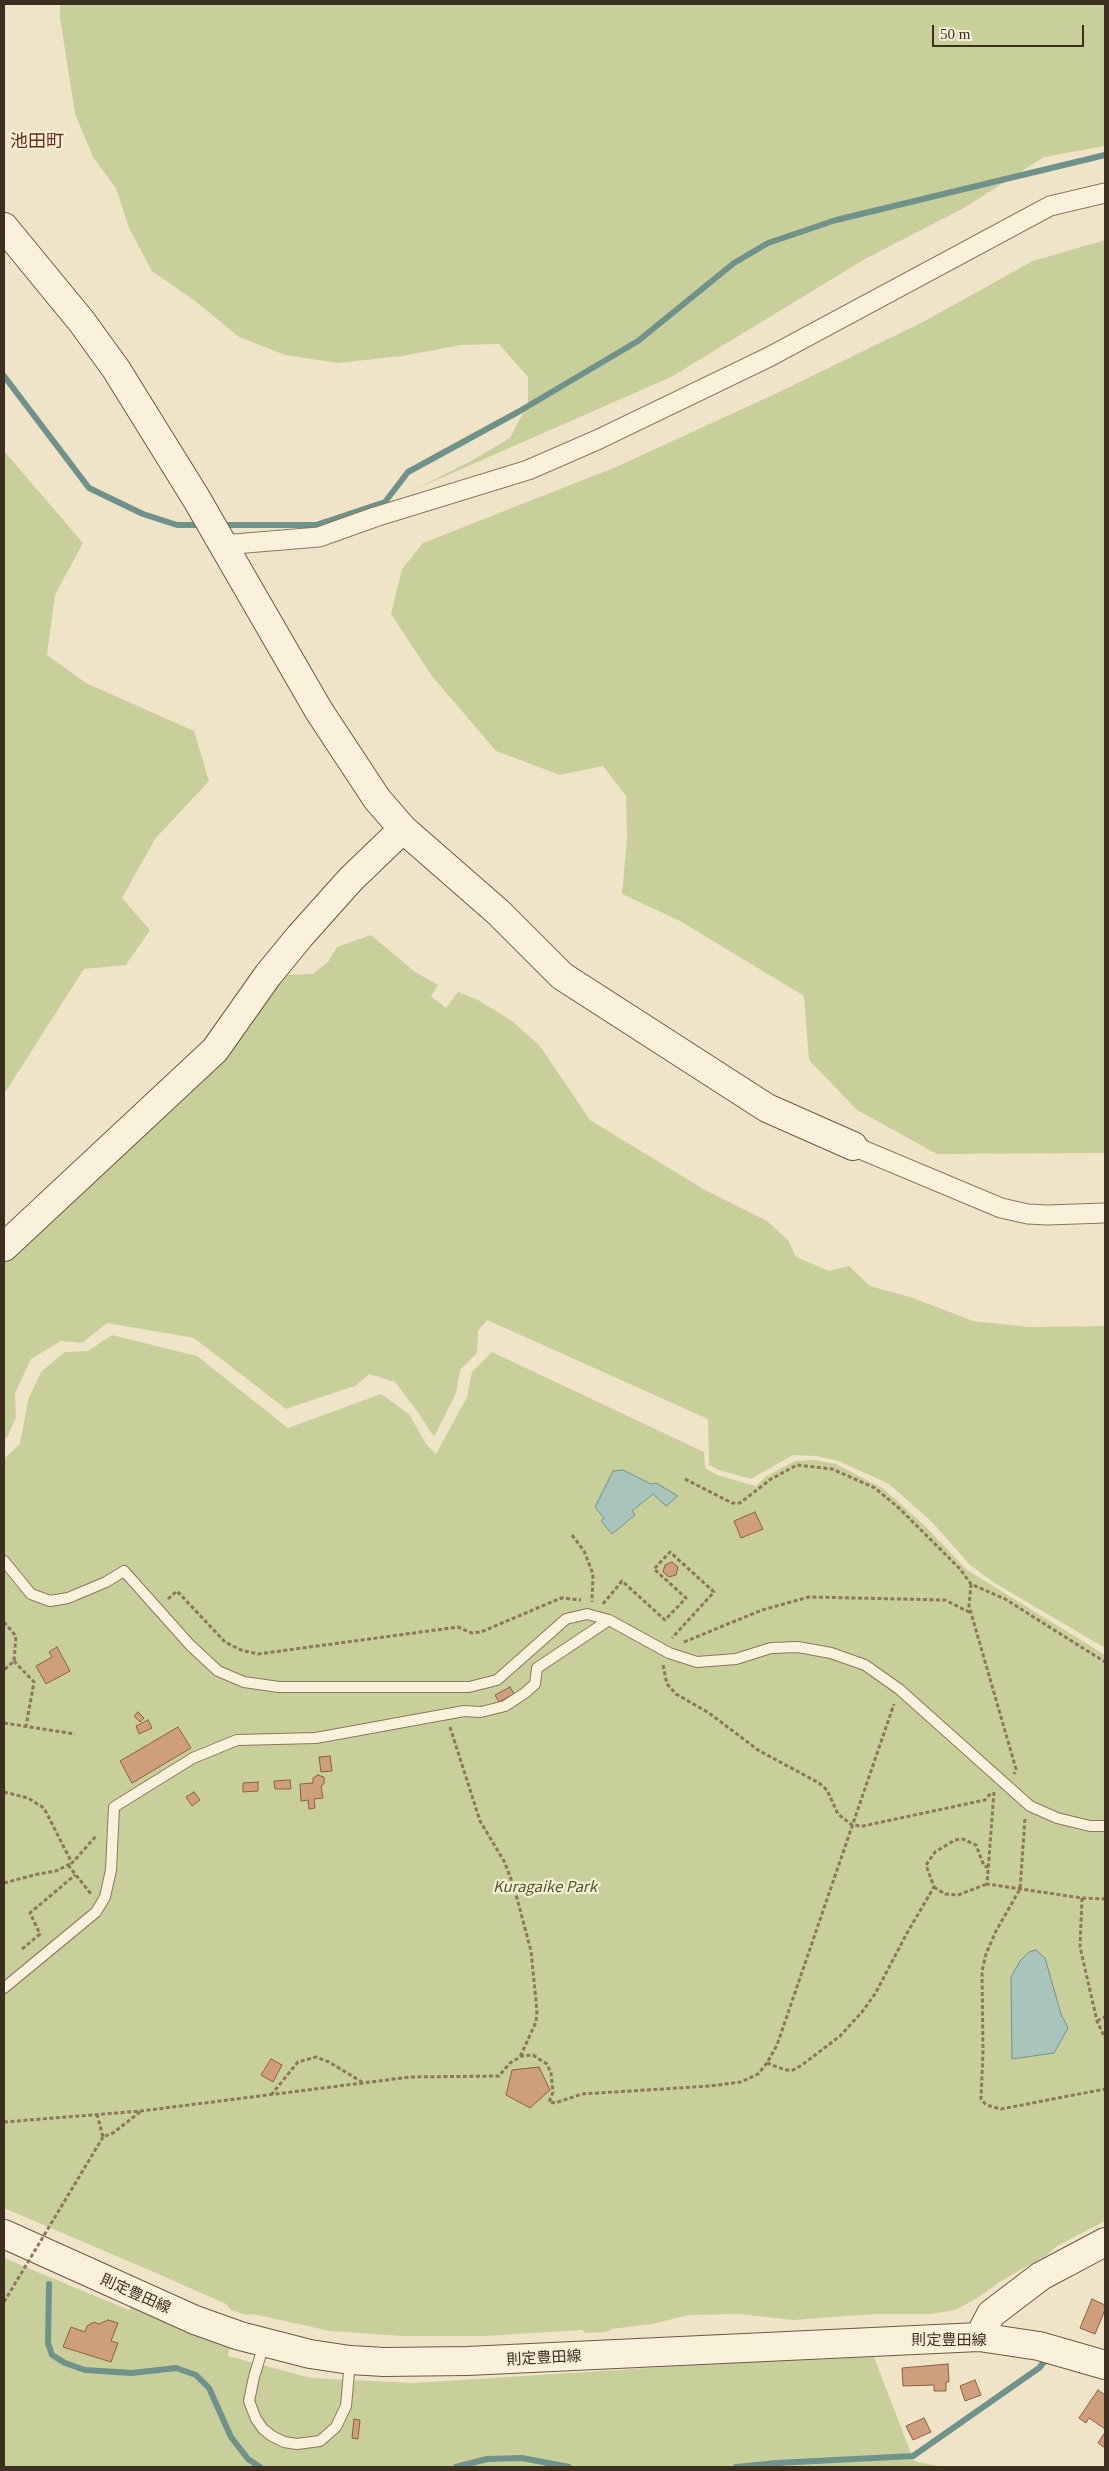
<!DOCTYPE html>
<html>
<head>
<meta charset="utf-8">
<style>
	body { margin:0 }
	#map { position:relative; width:1109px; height:2471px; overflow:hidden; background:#f0e4c8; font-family:Georgia,serif }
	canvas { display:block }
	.frame { position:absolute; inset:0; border:5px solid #3d2e20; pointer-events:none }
	.scale { position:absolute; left:932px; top:25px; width:152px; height:22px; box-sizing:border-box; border:2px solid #3d2e20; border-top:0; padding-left:6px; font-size:15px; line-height:18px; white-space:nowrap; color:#3d2e20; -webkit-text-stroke:4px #f7eed8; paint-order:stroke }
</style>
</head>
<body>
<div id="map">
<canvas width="1109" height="2471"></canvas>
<div class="frame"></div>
<div class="scale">50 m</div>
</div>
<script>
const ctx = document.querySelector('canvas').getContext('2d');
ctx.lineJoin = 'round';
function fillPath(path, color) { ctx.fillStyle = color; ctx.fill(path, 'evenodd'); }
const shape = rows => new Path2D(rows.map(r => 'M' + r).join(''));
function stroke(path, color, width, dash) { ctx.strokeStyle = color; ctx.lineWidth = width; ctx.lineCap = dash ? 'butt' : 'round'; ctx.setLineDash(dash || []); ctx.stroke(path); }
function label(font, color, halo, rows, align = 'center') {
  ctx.font = font + ' Georgia,"Noto Sans JP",serif'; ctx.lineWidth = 4.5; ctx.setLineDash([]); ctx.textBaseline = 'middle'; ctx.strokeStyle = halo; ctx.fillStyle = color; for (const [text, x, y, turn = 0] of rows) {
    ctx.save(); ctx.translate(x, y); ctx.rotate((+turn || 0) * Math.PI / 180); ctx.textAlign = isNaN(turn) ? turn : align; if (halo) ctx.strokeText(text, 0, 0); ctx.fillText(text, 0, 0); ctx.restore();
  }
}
const green = shape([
	[60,4,1105,4,1105,146,1044,157,964,208,865,259,671,377,416,489,473,460,510,438,528,403,528,377,499,344,461,345,402,356,338,363,285,355,239,337,195,301,152,271,129,228,116,188,93,157,75,114,60,18],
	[1105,240,1105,1153,937,1154,857,1110,809,1060,804,996,680,921,622,894,627,838,626,796,603,766,560,775,496,751,432,676,391,614,402,569,423,543,616,467,777,393,923,322,1033,261],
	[4,451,83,543,55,595,47,655,86,683,194,731,209,781,155,839,122,898,150,930,126,965,84,969,4,1094],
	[371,935,415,972,438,985,431,996,446,1008,458,992,478,1000,512,1021,540,1046,590,1120,705,1190,767,1221,788,1240,796,1257,829,1271,849,1266,870,1286,913,1298,973,1321,1028,1327,1105,1326,1105,1648,993,1582,970,1565,932,1522,889,1484,839,1461,816,1456,793,1455,751,1479,719,1470,709,1465,708,1419,487,1320,478,1331,477,1353,460,1370,456,1393,434,1437,417,1411,395,1382,369,1374,355,1386,286,1409,194,1338,107,1323,82,1343,61,1341,31,1359,15,1393,16,1418,7,1437,4,1439,4,1260,283,975,313,974,328,962,337,947],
	[112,1335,197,1356,288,1428,381,1394,409,1414,426,1444,436,1454,467,1397,472,1372,492,1352,704,1452,705,1468,717,1475,756,1486,766,1476,795,1461,814,1460,836,1464,884,1489,926,1527,967,1570,1105,1655,1105,2221,1057,2246,1047,2255,1001,2281,976,2299,955,2310,931,2314,875,2314,793,2320,740,2314,689,2315,652,2324,612,2329,606,2332,585,2333,582,2330,485,2336,402,2336,330,2331,253,2314,247,2315,231,2310,226,2304,156,2273,4,2208,4,1459,20,1444,28,1400,41,1372,65,1352,88,1351],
	[4,2258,129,2310,132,2304,231,2343,228,2356,311,2378,413,2383,712,2364,874,2357,914,2461,944,2467,4,2467]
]);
const water = shape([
	[623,1470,651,1484,656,1483,678,1496,666,1506,653,1494,632,1511,635,1515,612,1534,601,1521,604,1518,595,1507,613,1471,623,1470],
	[1036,1950,1045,1958,1061,2014,1068,2028,1054,2053,1012,2059,1011,1977,1020,1961,1029,1952,1036,1950]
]);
const stream = shape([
	[4,376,89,488,143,514,177,525,204,525],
	[219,525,316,525,385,502,408,472,518,412,638,341,734,263,768,243,836,220,1105,155],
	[49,2284,48,2343,52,2355,65,2363,85,2370,132,2373,176,2368,196,2375,209,2388,231,2437,248,2459,260,2467],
	[456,2467,487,2459,522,2458,569,2467],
	[736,2467,777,2463,913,2456,1039,2368,1044,2362]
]);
const building = shape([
	[755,1512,763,1529,741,1538,734,1521,755,1512],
	[672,1562,678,1567,676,1575,669,1577,663,1572,665,1565,672,1562],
	[57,1647,70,1671,46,1684,36,1666,52,1657,49,1652,57,1647],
	[510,1687,514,1694,499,1702,495,1695,510,1687],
	[138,1712,144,1718,140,1722,134,1716,138,1712],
	[148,1720,152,1728,139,1734,136,1726,148,1720],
	[178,1727,191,1748,132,1783,120,1761,178,1727],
	[330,1756,332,1771,321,1772,319,1757,330,1756],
	[318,1775,324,1777,324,1784,321,1786,323,1798,314,1799,315,1808,309,1809,308,1800,301,1801,300,1784,313,1783,313,1778,318,1775],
	[290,1780,291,1789,275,1789,274,1781,290,1780],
	[258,1782,258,1791,243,1792,243,1783,258,1782],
	[194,1792,200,1800,192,1806,186,1797,194,1792],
	[271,2059,282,2065,273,2082,261,2075,271,2059],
	[539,2067,550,2090,530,2108,506,2095,512,2070,539,2067],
	[1092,2299,1105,2305,1105,2310,1095,2334,1080,2328,1092,2299],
	[108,2320,118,2323,111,2341,118,2343,111,2362,63,2347,71,2327,85,2332,87,2326,94,2322,99,2324,108,2320],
	[948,2364,949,2382,946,2382,946,2391,934,2391,934,2385,903,2386,902,2368,948,2364],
	[975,2380,981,2395,965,2401,960,2386,975,2380],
	[1098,2390,1105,2395,1105,2429,1089,2418,1086,2423,1079,2418,1098,2390],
	[924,2418,931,2432,913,2440,906,2426,924,2418],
	[354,2419,360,2420,358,2439,352,2438,354,2419],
	[1105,2432,1105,2448,1098,2443,1105,2432]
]);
const path = shape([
	[685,1479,732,1503,740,1503,771,1479,797,1465,832,1469,875,1488,900,1509,960,1569,971,1584,1005,1599,1105,1662],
	[572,1535,584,1551,593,1574,592,1602],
	[971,1584,969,1606,1016,1769,1014,1774],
	[168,1599,177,1591,225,1642,241,1650,258,1654,458,1627,472,1633,481,1632,561,1598,581,1600],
	[603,1604,622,1581,665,1620,686,1598,654,1569,670,1552,714,1592,672,1638],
	[4,1622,16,1636,14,1661,4,1670],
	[684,1642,762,1610,809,1597,945,1600,971,1613],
	[14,1661,34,1682,26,1726],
	[663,1665,667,1684,676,1694,709,1713,758,1750,819,1783,827,1790,838,1814,852,1825,863,1826,985,1800,992,1792],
	[4,1723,75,1734],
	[450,1727,480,1821,504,1861,514,1887,531,1951,537,2011,536,2022,520,2057],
	[4,1792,28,1798,44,1808,72,1863,97,1835],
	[994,1792,987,1884,1082,1898,1105,1899],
	[1025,1819,1020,1889,996,1931,986,1954,982,1971,983,2052,981,2099,986,2105,1001,2109,1105,2089],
	[68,1865,91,1894],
	[4,1883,38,1874,56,1871,72,1863],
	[934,1887,945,1894,958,1895,987,1884],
	[1082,1898,1080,1947,1097,2021,1105,2038],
	[22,1949,40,1934,30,1913,75,1875],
	[1097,2021,1105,2017],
	[767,2063,785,2070,793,2070,802,2065,840,2036,862,2012,875,1994,907,1933,934,1887,926,1865,935,1852,955,1840,963,1839,976,1845,984,1866,988,1867],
	[271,2095,298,2062,316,2057,329,2062,362,2082],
	[97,2114,103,2137,113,2133,140,2112],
	[4,2122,141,2111,410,2077,499,2076,510,2063,522,2056,533,2055,547,2064,551,2073,553,2092,549,2102,555,2103,582,2094,710,2086,741,2082,758,2074,767,2063,777,2045,894,1704]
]);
const lane = shape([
	[4,1561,31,1594,50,1601,68,1598,106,1582,124,1571,190,1645,218,1671,244,1682,279,1687,469,1687,497,1680,566,1619,587,1614,609,1620,669,1653,697,1662,736,1659,771,1648,798,1647,831,1653,865,1665,899,1689,1030,1806,1057,1818,1090,1826,1105,1826],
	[4,1988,96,1912,105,1897,111,1870,114,1807,193,1758,237,1740,316,1738,464,1711,481,1712,505,1706,525,1693,535,1684,537,1668,609,1620],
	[264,2344,254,2377,249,2401,256,2419,263,2429,272,2436,284,2442,297,2444,320,2441,336,2427,346,2406,350,2361]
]);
const street = shape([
	[222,545,319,537,375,517,528,470,597,440,769,357,1050,206,1105,193],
	[853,1146,1001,1208,1028,1214,1047,1215,1105,1213]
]);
const secondary = shape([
	[4,227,82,322,116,369,196,498,319,711,377,799,403,829,498,912,562,976,767,1108,853,1146],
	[4,1247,215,1050,268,975,300,936,351,879,403,829],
	[4,2234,195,2320,240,2336,310,2354,350,2360,384,2362,467,2361,979,2337,1039,2346,1105,2365],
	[979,2337,991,2314,1041,2276,1105,2242]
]);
const pathBridge = shape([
	[4,2302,103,2137]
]);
const parkNames = [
	["Kuragaike Park",545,1886]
];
const streetNames = [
	["則定豊田線",136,2293,24],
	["則定豊田線",949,2339],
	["則定豊田線",544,2357,-3]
];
const quarterNames = [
	["池田町",37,140]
];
fillPath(green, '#c9cf9b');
fillPath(water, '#a9c4bc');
stroke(water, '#6f938a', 1);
stroke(stream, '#6f938a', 6);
fillPath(building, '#cf9f7d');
stroke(building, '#8d5f41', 1);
stroke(lane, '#8d765c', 12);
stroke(street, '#8d765c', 21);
stroke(secondary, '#6f573f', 30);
stroke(path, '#8d765c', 3, [4, 2.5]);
stroke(lane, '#faf1dc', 10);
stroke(street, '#faf1dc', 19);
stroke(secondary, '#faf1dc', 28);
stroke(pathBridge, '#8d765c', 3, [4, 2.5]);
label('italic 15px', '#4d5a26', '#f7eed8', parkNames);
label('15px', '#3d2e20', '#f7eed8', streetNames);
label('18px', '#6b2e1e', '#f7eed8', quarterNames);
</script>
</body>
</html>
